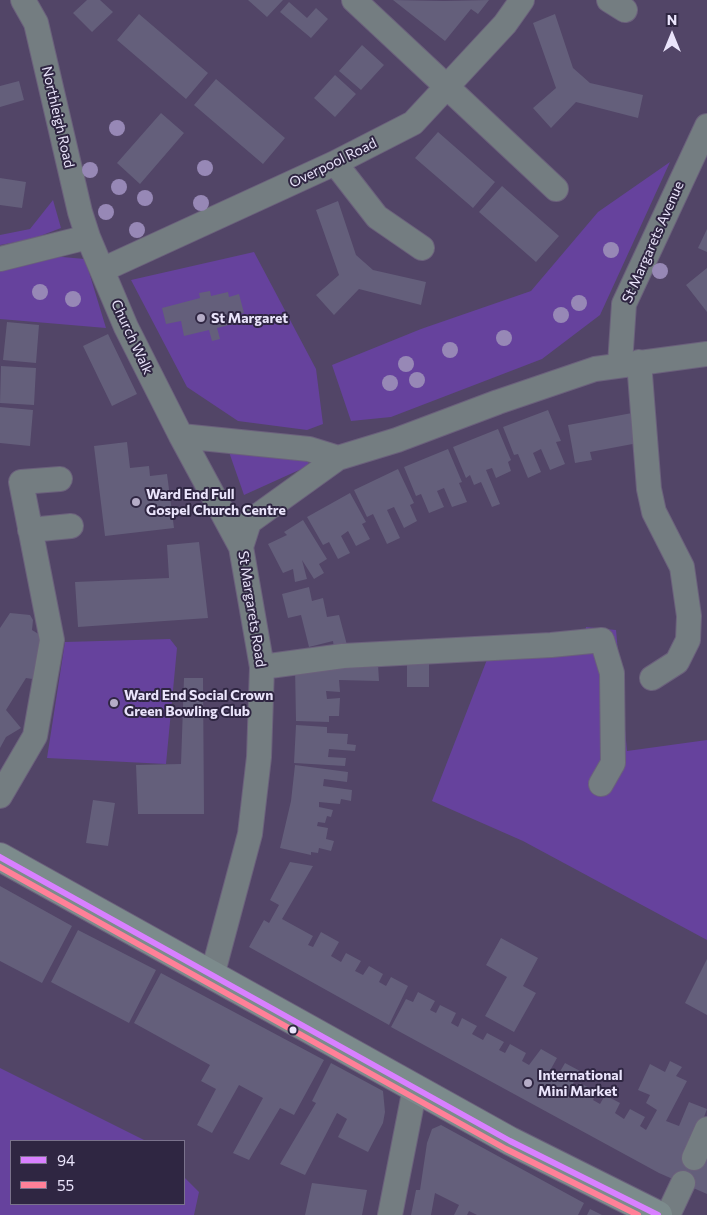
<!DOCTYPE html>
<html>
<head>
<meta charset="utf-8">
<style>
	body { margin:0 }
	#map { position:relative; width:707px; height:1215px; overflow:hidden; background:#524567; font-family:Commissioner,sans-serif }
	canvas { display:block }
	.legend { position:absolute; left:10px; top:1140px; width:175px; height:65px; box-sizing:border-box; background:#2f2642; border:1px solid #7a728c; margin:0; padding:6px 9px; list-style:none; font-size:15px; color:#eae4fb }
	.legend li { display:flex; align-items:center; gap:10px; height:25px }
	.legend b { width:25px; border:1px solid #7a728c }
	.north { position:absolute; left:647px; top:10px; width:50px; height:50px; -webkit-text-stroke:4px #2f2642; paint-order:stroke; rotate:0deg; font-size:14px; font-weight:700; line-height:20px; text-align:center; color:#eae4fb }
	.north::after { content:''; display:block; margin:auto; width:18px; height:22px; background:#eae4fb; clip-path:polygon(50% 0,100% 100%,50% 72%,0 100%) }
</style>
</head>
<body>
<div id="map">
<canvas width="707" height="1215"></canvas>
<ul class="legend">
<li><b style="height:6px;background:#d880ff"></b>94</li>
<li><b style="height:6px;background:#ff8098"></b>55</li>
</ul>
<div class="north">N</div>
</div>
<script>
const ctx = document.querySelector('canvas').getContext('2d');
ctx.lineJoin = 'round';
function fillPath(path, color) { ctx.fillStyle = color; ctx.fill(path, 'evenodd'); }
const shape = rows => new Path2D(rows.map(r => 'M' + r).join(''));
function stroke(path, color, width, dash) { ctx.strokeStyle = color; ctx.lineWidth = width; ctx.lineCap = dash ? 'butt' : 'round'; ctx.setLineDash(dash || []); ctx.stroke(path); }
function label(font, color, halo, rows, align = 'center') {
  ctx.font = font + ' Commissioner,sans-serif'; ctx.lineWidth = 4; ctx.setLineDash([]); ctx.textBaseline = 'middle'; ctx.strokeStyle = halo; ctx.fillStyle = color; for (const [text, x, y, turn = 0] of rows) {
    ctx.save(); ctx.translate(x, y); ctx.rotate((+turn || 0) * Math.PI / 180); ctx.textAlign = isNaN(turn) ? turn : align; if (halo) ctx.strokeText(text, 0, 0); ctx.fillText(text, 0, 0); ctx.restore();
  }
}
const green = shape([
	[670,162,600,315,542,359,391,417,351,421,332,365,421,329,531,291,598,212],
	[53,200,61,228,32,239,0,245,0,235,30,229],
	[254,252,316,369,323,424,307,430,238,421,187,387,131,280],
	[51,256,85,259,106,328,0,319,0,268],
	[229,452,309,458,308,466,244,495],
	[586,627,616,630,627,751,707,740,707,940,523,841,432,801,488,657,583,648],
	[170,639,177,648,166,764,47,758,65,642],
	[0,1068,146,1141,11,1141,11,1204,184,1204,184,1177,199,1192,194,1215,0,1215]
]);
const building = shape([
	[87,0,100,0,113,12,92,32,73,13],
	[248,0,283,0,267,17],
	[393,0,444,1,489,0,478,14,471,9,445,41],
	[289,2,307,18,316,8,328,19,311,38,280,12],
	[139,14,208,73,186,99,117,40],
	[555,14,573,68,590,83,643,95,638,118,576,102,551,128,533,108,556,88,533,23],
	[362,45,384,65,361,90,339,71],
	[335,75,356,94,335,117,314,98],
	[216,79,285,138,263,164,194,105],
	[19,81,24,100,0,107,0,86],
	[161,113,184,133,140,184,117,163],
	[438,132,495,182,473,208,415,158],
	[0,178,26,182,22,208,0,205],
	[502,186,559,236,536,262,479,212],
	[338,201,356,255,373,270,426,282,421,305,359,289,334,315,316,295,339,275,316,210],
	[707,229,707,252,698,248],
	[707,268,707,312,686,285],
	[210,291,211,296,228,292,229,297,239,294,244,313,235,315,237,323,217,328,220,339,212,341,209,330,184,336,181,321,166,324,162,308,200,298,199,293],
	[7,322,39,325,36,363,3,360],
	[108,334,137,394,112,406,83,346],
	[1,366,36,368,34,405,0,403],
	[0,407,33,410,30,446,0,443],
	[548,410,561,441,556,442,565,464,550,470,541,449,533,453,541,472,528,478,518,454,514,455,503,427],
	[632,413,638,443,590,452,592,460,575,463,568,425],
	[498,429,511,460,508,462,511,471,496,478,492,468,486,470,500,504,492,507,481,482,474,485,470,475,466,478,453,447],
	[127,442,130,468,149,466,150,476,167,474,174,528,105,536,94,446],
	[448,449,462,482,459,483,467,502,452,507,444,488,437,491,444,507,429,513,421,494,416,496,404,467],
	[398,469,414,503,410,505,417,521,404,528,394,507,387,510,400,538,387,544,373,514,367,517,354,490],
	[350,493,366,522,362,524,370,539,356,546,348,531,341,536,350,553,338,559,329,542,323,545,307,517],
	[303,520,327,559,319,564,324,573,314,579,302,560,307,579,295,582,293,569,283,573,268,544,287,535,284,532],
	[199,542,208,618,78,627,75,582,169,578,167,545],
	[309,587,312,601,323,598,327,617,339,615,347,645,334,648,333,641,309,647,301,615,288,618,282,594],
	[10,613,30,615,33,620,32,630,45,638,39,680,26,678,6,710,21,728,6,737,0,748,0,628],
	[407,662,429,662,429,687,407,687],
	[378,664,379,681,339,680,340,692,326,691,327,699,340,698,339,716,329,716,329,722,296,721,295,667],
	[184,678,203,678,204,814,138,814,136,765,181,764],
	[296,725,327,727,327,733,348,734,347,744,356,745,355,751,329,749,328,757,346,758,345,766,294,763],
	[295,765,348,772,347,782,324,779,323,786,352,790,351,801,341,799,340,804,319,802,319,807,333,810,331,817,327,816,325,823,318,822,317,826,328,828,326,839,334,841,331,851,319,848,318,853,311,852,311,855,280,848,291,801],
	[93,800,115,803,108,846,86,843],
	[290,862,313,866,282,919,313,936,308,945,313,947,321,932,339,942,331,956,341,962,346,953,361,961,355,971,363,975,369,966,383,974,379,982,386,986,391,977,408,986,389,1025,249,947,264,920,269,923,279,905,270,900],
	[0,886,72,926,42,983,0,961],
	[78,930,156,970,129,1023,51,982],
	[501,938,538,958,523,986,536,993,514,1032,485,1016,507,977,486,965],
	[707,959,707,1015,685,1003],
	[161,973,324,1060,294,1115,280,1108,249,1160,233,1153,263,1098,239,1085,212,1133,197,1125,216,1089,201,1081,210,1065,134,1023],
	[418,992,435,1001,430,1010,436,1013,440,1005,456,1013,451,1023,458,1027,462,1018,477,1026,472,1034,483,1040,487,1033,504,1042,499,1050,505,1053,510,1044,526,1053,522,1061,529,1065,541,1049,557,1058,547,1076,555,1080,565,1063,580,1071,570,1089,575,1092,580,1083,597,1092,593,1100,600,1104,605,1095,620,1103,615,1113,624,1119,630,1109,645,1117,640,1126,646,1130,657,1110,646,1103,650,1095,638,1090,650,1064,665,1072,670,1061,682,1067,676,1076,687,1081,666,1121,679,1126,689,1102,707,1109,689,1156,707,1143,707,1194,659,1173,391,1027,406,999,413,1002],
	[331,1063,383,1091,385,1112,383,1123,368,1152,338,1137,347,1119,337,1113,305,1175,280,1164,316,1103,312,1101],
	[441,1125,584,1203,578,1215,477,1215,469,1211,467,1215,454,1215,459,1205,435,1193,431,1215,411,1215,416,1190,420,1190,427,1143,432,1129],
	[312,1183,367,1190,362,1215,305,1215],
	[590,1209,602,1215,587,1215]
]);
const minor = shape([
	[23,0,36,23,80,212,88,237,126,327,181,436,241,547],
	[354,0,556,189],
	[609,0,625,10],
	[335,163,377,217,422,248],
	[0,259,88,237],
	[102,270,335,163,413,123,505,24,522,0],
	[639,362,649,489,654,512,682,567,689,616,688,640,677,662,652,678],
	[620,364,624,304,707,126],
	[181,436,309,449,338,458],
	[30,530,71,526],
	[262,667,343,656,551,645,602,640,612,673,613,763,601,784],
	[0,796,35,736,52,640,21,482,60,479],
	[212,976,250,834,259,757,262,667,241,547,249,522,338,458,397,440,498,402,595,369,707,354],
	[694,1158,707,1129],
	[390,1215,415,1088],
	[668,1215,683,1183]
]);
const major = shape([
	[0,857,510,1141,658,1215]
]);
const bus1 = shape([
	[0,857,510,1141,658,1215]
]);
const bus2 = shape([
	[0,867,506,1149,638,1215]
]);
const trees = [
	[117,128],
	[205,168],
	[90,170],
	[119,187],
	[145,198],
	[201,203],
	[106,212],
	[137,230],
	[611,250],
	[660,271],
	[40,292],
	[73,299],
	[579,303],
	[561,315],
	[504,338],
	[450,350],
	[406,364],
	[417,380],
	[390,383]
];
const markers = [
	[201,318,5,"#b5acc7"],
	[136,502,5,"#b5acc7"],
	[114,703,5,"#b5acc7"],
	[293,1030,4.5,"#eae4fb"],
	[528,1083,5,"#b5acc7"]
];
const streetNames = [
	["Northleigh Road",58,117,77],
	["Overpool Road",333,163,-26],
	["St Margarets Avenue",653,242,-66],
	["Church Walk",132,337,65],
	["St Margarets Road",252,609,81]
];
const poiNames = [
	["St Margaret",211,318],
	["Ward End Full",146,494],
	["Gospel Church Centre",146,510],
	["Ward End Social Crown",124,695],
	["Green Bowling Club",124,711],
	["International",538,1075],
	["Mini Market",538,1091]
];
fillPath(green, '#66429d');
fillPath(building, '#645f7b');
stroke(minor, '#6b617c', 26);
stroke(major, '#6b617c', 30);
stroke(minor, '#747d81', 24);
stroke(major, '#7c8b8c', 28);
stroke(bus1, '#d880ff', 6);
stroke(bus2, '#ff8098', 6);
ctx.fillStyle = '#9788b6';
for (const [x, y] of trees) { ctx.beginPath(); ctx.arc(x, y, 8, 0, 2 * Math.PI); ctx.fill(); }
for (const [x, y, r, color] of markers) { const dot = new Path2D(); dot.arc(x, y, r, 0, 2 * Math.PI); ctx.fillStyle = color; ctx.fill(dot); stroke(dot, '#2f2642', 2); }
label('14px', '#eae4fb', '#2f2642', streetNames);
label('bold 14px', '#eae4fb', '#2f2642', poiNames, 'left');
</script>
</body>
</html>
